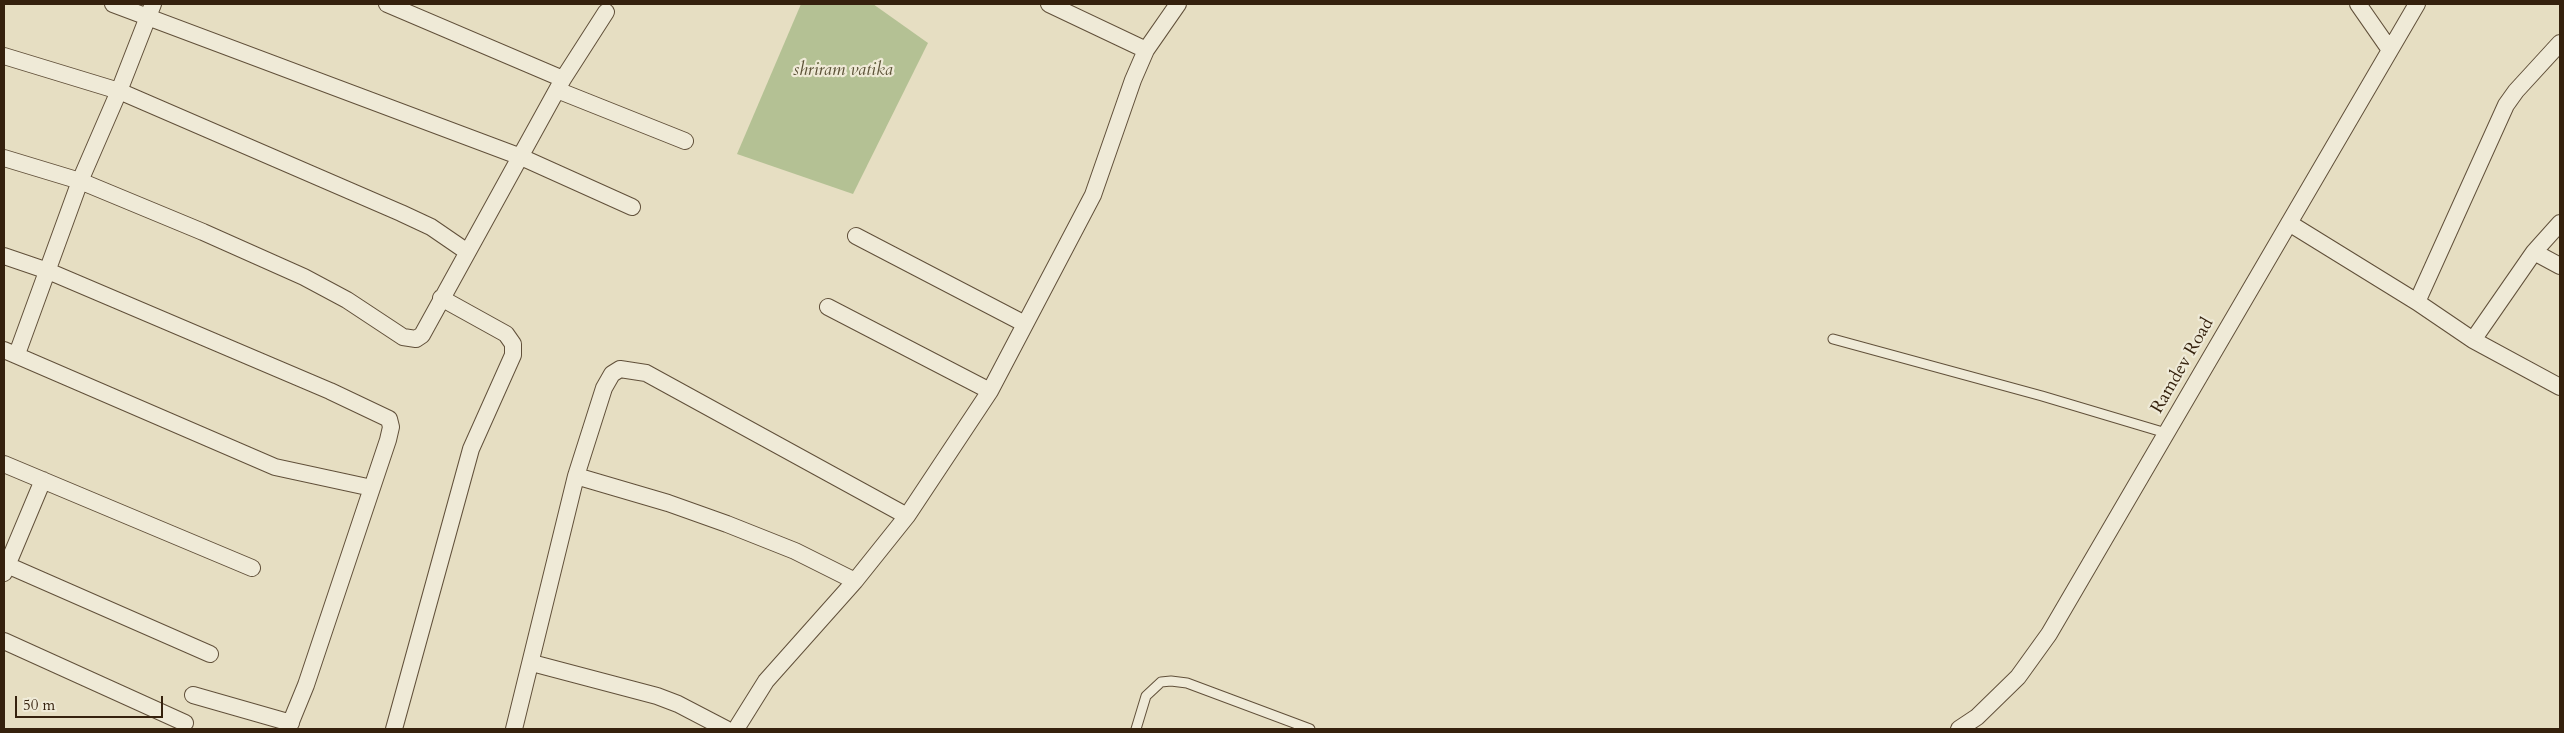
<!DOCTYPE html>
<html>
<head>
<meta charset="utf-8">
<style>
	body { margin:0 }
	#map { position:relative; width:2564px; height:733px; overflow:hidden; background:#e6dec2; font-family:Cardo,serif }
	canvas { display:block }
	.frame { position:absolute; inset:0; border:5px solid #35210d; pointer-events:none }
	.scale { position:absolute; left:15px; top:696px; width:148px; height:22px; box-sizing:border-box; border:2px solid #35210d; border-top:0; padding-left:6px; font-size:15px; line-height:18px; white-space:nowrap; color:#35210d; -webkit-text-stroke:4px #efead7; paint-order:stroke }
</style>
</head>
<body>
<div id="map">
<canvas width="2564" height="733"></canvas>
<div class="frame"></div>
<div class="scale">50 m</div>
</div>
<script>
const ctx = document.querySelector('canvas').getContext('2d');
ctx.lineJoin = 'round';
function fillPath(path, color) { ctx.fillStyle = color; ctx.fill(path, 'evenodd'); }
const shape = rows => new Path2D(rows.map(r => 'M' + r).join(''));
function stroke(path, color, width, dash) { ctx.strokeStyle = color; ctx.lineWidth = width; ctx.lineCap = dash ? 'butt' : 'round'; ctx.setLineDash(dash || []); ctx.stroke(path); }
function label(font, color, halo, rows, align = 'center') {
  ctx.font = font + ' Cardo,serif'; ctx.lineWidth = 4.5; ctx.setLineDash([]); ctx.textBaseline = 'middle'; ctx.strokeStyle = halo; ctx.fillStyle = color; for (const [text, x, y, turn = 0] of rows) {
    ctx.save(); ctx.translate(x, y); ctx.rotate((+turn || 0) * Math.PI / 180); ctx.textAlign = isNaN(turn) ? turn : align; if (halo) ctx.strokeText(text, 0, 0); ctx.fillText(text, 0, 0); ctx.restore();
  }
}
const green = shape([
	[801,4,873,4,928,43,853,194,737,154]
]);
const service = shape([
	[1833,339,2042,396,2166,433],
	[1136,729,1146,696,1161,682,1171,681,1187,683,1310,729]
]);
const minor = shape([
	[113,4,521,157,632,207],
	[387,4,563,79],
	[1049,4,1146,50],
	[2358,4,2390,50],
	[4,56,119,91,401,213,431,227,466,251],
	[557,90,685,141],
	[4,158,80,181,203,232,304,277,347,300,403,337,416,339,422,335,563,79,606,12],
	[2289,223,2417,302,2473,340,2560,387],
	[856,236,1025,324],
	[2534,252,2560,266],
	[4,256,48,271,330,391,389,419,391,427,388,440,306,685,288,729],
	[2417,302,2506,105,2516,91,2560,43],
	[828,307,990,391],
	[2473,340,2534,252,2560,223],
	[4,350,275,467,372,488],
	[17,354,80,181,119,91,153,4],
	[4,464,252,568],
	[576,476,668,503,727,524,795,551,855,581],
	[7,565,210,654],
	[4,573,43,480],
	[4,641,185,723],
	[532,663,657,696,678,704,726,729],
	[193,695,291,723],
	[394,729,471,449,513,355,513,344,506,334,441,298],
	[514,729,576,476,604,388,612,374,620,369,646,373,907,516],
	[736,729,766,681,855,581,907,516,990,391,1093,195,1133,80,1146,50,1178,4],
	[1959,729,1977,717,2018,677,2049,634,2417,4]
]);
const parkNames = [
	["shriram vatika",843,71]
];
const streetNames = [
	["Ramdev Road",2183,366,-60]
];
fillPath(green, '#b4c194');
stroke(service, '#61503a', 11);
stroke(minor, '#61503a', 18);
stroke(service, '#efead7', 9);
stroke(minor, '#efead7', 16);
label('italic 18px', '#5b5136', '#efead7', parkNames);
label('18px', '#35210d', '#efead7', streetNames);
</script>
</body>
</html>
